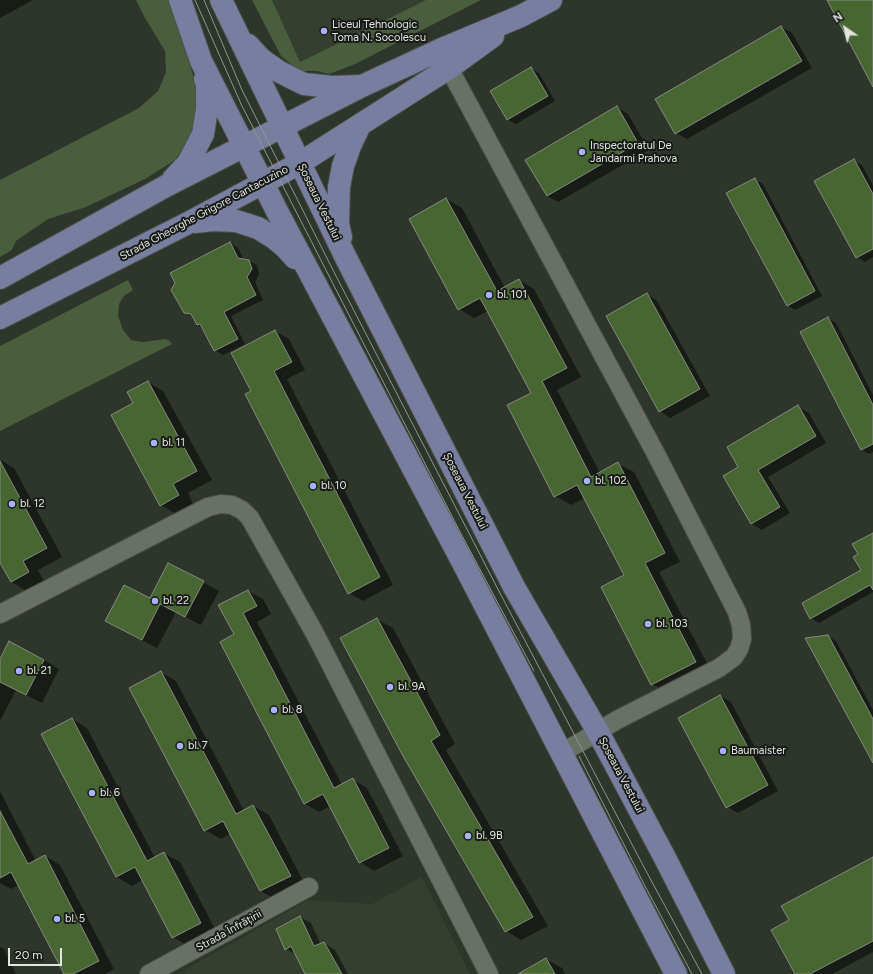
<!DOCTYPE html>
<html>
<head>
<meta charset="utf-8">
<style>
	body { margin:0 }
	#map { position:relative; width:873px; height:974px; overflow:hidden; background:#2e352b; font-family:Figtree,sans-serif }
	canvas { display:block }
	.north { position:absolute; left:825px; top:8px; width:40px; height:40px; -webkit-text-stroke:3px #181b17; paint-order:stroke; rotate:326deg; font-size:11px; font-weight:700; line-height:16px; text-align:center; color:#e1e5df }
	.north::after { content:''; display:block; margin:auto; width:14px; height:18px; background:#e1e5df; clip-path:polygon(50% 0,100% 100%,50% 72%,0 100%) }
	.scale { position:absolute; left:8px; top:948px; width:54px; height:18px; box-sizing:border-box; border:2px solid #e1e5df; border-top:0; padding-left:5px; font-size:12px; line-height:14px; white-space:nowrap; color:#e1e5df; -webkit-text-stroke:3px #181b17; paint-order:stroke }
</style>
</head>
<body>
<div id="map">
<canvas width="873" height="974"></canvas>
<div class="north">N</div>
<div class="scale">20 m</div>
</div>
<script>
const ctx = document.querySelector('canvas').getContext('2d');
ctx.lineJoin = 'round';
function fillPath(path, color) { ctx.fillStyle = color; ctx.fill(path, 'evenodd'); }
const shape = rows => new Path2D(rows.map(r => 'M' + r).join(''));
function stroke(path, color, width, dash) { ctx.strokeStyle = color; ctx.lineWidth = width; ctx.lineCap = dash ? 'butt' : 'round'; ctx.setLineDash(dash || []); ctx.stroke(path); }
function label(font, color, halo, rows, align = 'center') {
  ctx.font = font + ' Figtree,sans-serif'; ctx.lineWidth = 4; ctx.setLineDash([]); ctx.textBaseline = 'middle'; ctx.strokeStyle = halo; ctx.fillStyle = color; for (const [text, x, y, turn = 0] of rows) {
    ctx.save(); ctx.translate(x, y); ctx.rotate((+turn || 0) * Math.PI / 180); ctx.textAlign = isNaN(turn) ? turn : align; if (halo) ctx.strokeText(text, 0, 0); ctx.fillText(text, 0, 0); ctx.restore();
  }
}
const built = shape([
	[272,0,426,0,300,62],
	[422,877,470,974,185,974,185,970,308,900,372,904]
]);
const green = shape([
	[136,0,170,0,196,85,199,115,193,139,178,158,147,178,86,207,48,219,16,241,12,250,0,257,0,180,139,108,158,91,166,72,165,51,145,18],
	[252,0,272,0,300,62,426,0,481,0,353,65,329,74,317,71,299,71,281,56],
	[128,280,133,290,124,296,119,304,118,316,123,330,131,340,143,342,165,339,170,341,172,344,0,431,0,346]
]);
const shadow = shape([
	[0,0,33,0,0,18],
	[781,27,792,33,812,68,687,139,676,133],
	[531,68,539,73,555,101,516,124,508,120,492,91],
	[617,107,628,114,649,150,558,202,547,196],
	[854,161,862,165,873,186,873,257,865,262,857,257],
	[755,179,763,184,822,296,795,310,787,305],
	[446,199,462,208,505,288,519,280,534,289,581,377,557,390,600,473,618,464,634,472,680,562,659,572,711,671,668,693,652,684,625,576,585,498,571,505,555,496,532,393,488,311,474,318,459,309],
	[230,243,238,248,244,260,249,261,257,265,259,274,255,282,263,300,231,316,245,344,223,355,215,350,203,328,197,325,192,316,184,312],
	[647,294,657,301,710,396,670,418,660,411],
	[828,318,836,323,873,395,873,452,869,454,861,449],
	[275,331,289,339,305,370,287,379,393,585,363,601,349,593,252,391],
	[148,382,163,391,212,480,188,493,193,504,176,514,161,505,134,403],
	[798,407,809,413,826,443,768,477,790,513,762,530,752,524,740,467],
	[0,460,14,468,62,557,38,570,44,581,27,591,11,582,0,561],
	[873,534,873,592,819,623,811,618,862,570,860,555],
	[169,564,219,591,201,625,176,612,157,648,122,630,151,599],
	[248,591,263,599,271,614,257,622,342,785,353,780,367,788,403,856,374,871,360,862,331,806,319,812,305,804,235,635],
	[377,619,393,628,455,744,446,750,548,926,521,940,506,931],
	[828,636,836,641,873,710,873,757],
	[44,660,59,669,42,703,16,690,0,721,0,661],
	[161,672,176,681,244,811,253,806,269,815,305,885,277,900,261,891,231,833,221,839,205,830],
	[720,696,731,702,778,791,738,813,727,807],
	[72,719,87,728,155,858,164,853,180,862,216,931,188,946,173,937,142,880,132,886,117,877,42,735],
	[0,791,36,861,45,856,60,865,114,969,105,974,65,974,19,885,11,889,0,883],
	[873,858,873,952,832,974,796,974,790,921],
	[300,917,311,923,321,945,324,943,335,950,348,974,306,974,297,955,286,949],
	[0,947,4,949,16,974,0,974],
	[546,959,562,968,565,974,520,974]
]);
const building = shape([
	[827,0,873,0,873,87,827,0],
	[781,26,802,61,675,134,655,99,781,26],
	[531,67,548,96,507,120,490,91,531,67],
	[617,106,638,143,547,196,525,160,617,106],
	[854,159,873,194,873,249,856,258,814,181,854,159],
	[755,178,815,291,787,306,726,193,755,178],
	[446,198,497,291,519,279,567,368,542,381,591,477,618,462,665,553,645,563,696,662,651,685,601,587,624,575,577,485,554,497,507,405,531,393,480,298,458,310,409,219,446,198],
	[230,242,238,258,249,260,252,269,247,277,256,295,224,312,238,339,214,351,200,324,197,325,191,314,184,313,171,290,175,283,170,273,230,242],
	[647,293,700,389,659,412,606,316,647,293],
	[828,317,873,405,873,444,861,450,800,332,828,317],
	[275,330,292,362,274,371,380,577,348,594,245,394,251,391,231,353,275,330],
	[148,381,197,471,173,484,179,495,160,506,111,415,133,403,127,392,148,381],
	[798,405,816,436,758,470,780,507,751,524,723,476,738,467,727,447,798,405],
	[0,461,47,548,23,561,29,572,11,582,0,563,0,461],
	[873,533,873,590,870,585,810,619,802,603,861,570,853,557,858,554,852,544,873,533],
	[168,563,204,581,185,617,160,604,142,640,105,621,124,585,150,598,168,563],
	[248,590,257,606,243,613,334,788,353,778,389,848,359,863,323,794,304,804,220,642,234,634,218,605,248,590],
	[377,618,440,735,431,741,533,917,505,932,403,756,340,638,377,618],
	[828,635,873,719,873,763,805,638,828,635],
	[9,641,44,660,26,695,0,682,0,659,9,641],
	[161,671,236,814,253,805,291,876,260,891,223,821,204,831,129,688,161,671],
	[720,695,768,785,726,808,678,718,720,695],
	[72,718,147,861,164,852,201,923,172,938,135,867,116,877,41,734,72,718],
	[0,811,28,864,45,855,99,961,73,974,64,974,11,872,0,878,0,811],
	[873,857,873,941,810,974,795,974,771,930,789,920,781,906,873,857],
	[300,916,314,946,324,942,342,974,305,974,291,946,285,950,276,929,300,916],
	[546,958,555,974,518,974,546,958]
]);
const minor = shape([
	[449,68,656,454,737,612,741,625,742,639,739,649,734,657,719,668,617,720,579,743,560,753],
	[0,614,208,507,221,504,232,505,242,510,250,518,314,632,489,974],
	[149,974,309,887]
]);
const major = shape([
	[180,0,201,61,279,215,462,561,676,974],
	[221,0,346,258,514,587,598,732,665,858,724,974],
	[248,45,261,59,278,71,304,84,332,87,359,86],
	[173,179,188,163,203,134,207,109,207,84,205,79],
	[195,222,213,220,236,221,258,228,274,238,285,247,295,258],
	[341,237,338,223,339,187,343,166,350,146,359,127],
	[0,278,166,186,362,86,442,49,521,16,551,0],
	[0,318,190,222,300,163,449,68,493,36]
]);
const tram = shape([
	[195,0,242,106,459,530,534,671],
	[204,0,242,90,336,276,501,595,646,871,702,974],
	[579,756,645,886,692,974]
]);
const markers = [
	[324,31,4,"#a9b0fc"],
	[582,152,4,"#a9b0fc"],
	[489,295,4,"#a9b0fc"],
	[154,443,4,"#a9b0fc"],
	[587,481,4,"#a9b0fc"],
	[313,486,4,"#a9b0fc"],
	[12,504,4,"#a9b0fc"],
	[155,601,4,"#a9b0fc"],
	[648,624,4,"#a9b0fc"],
	[19,671,4,"#a9b0fc"],
	[390,687,4,"#a9b0fc"],
	[274,710,4,"#a9b0fc"],
	[180,746,4,"#a9b0fc"],
	[723,751,4,"#a9b0fc"],
	[92,793,4,"#a9b0fc"],
	[468,836,4,"#a9b0fc"],
	[57,919,4,"#a9b0fc"]
];
const poiNames = [
	["Liceul Tehnologic",332,25],
	["Toma N. Socolescu",332,38],
	["Inspectoratul De",590,146],
	["Jandarmi Prahova",590,159],
	["bl. 101",497,295],
	["bl. 11",162,443],
	["bl. 102",595,481],
	["bl. 10",321,486],
	["bl. 12",20,504],
	["bl. 22",163,601],
	["bl. 103",656,624],
	["bl. 21",27,671],
	["bl. 9A",398,687],
	["bl. 8",282,710],
	["bl. 7",188,746],
	["Baumaister",731,751],
	["bl. 6",100,793],
	["bl. 9B",476,836],
	["bl. 5",65,919]
];
const streetNames = [
	["Șoseaua Vestului",319,202,64],
	["Strada Gheorghe Grigore Cantacuzino",204,213,-28],
	["Șoseaua Vestului",465,491,63],
	["Șoseaua Vestului",621,775,62],
	["Strada Înfrățirii",229,931,-29]
];
fillPath(built, '#353f30');
fillPath(green, '#495e3d');
fillPath(shadow, '#0007');
fillPath(building, '#476632');
stroke(building, '#838a7f', 1);
stroke(minor, '#4b5048', 20);
stroke(major, '#4b5048', 24);
stroke(minor, '#697065', 18);
stroke(major, '#787ea0', 22);
stroke(tram, '#90968e', 1);
for (const [x, y, r, color] of markers) { const dot = new Path2D(); dot.arc(x, y, r, 0, 2 * Math.PI); ctx.fillStyle = color; ctx.fill(dot); stroke(dot, '#181b17', 1.5); }
label('11px', '#e1e5df', '#181b17', poiNames, 'left');
label('11px', '#e1e5df', '#181b17', streetNames);
</script>
</body>
</html>
